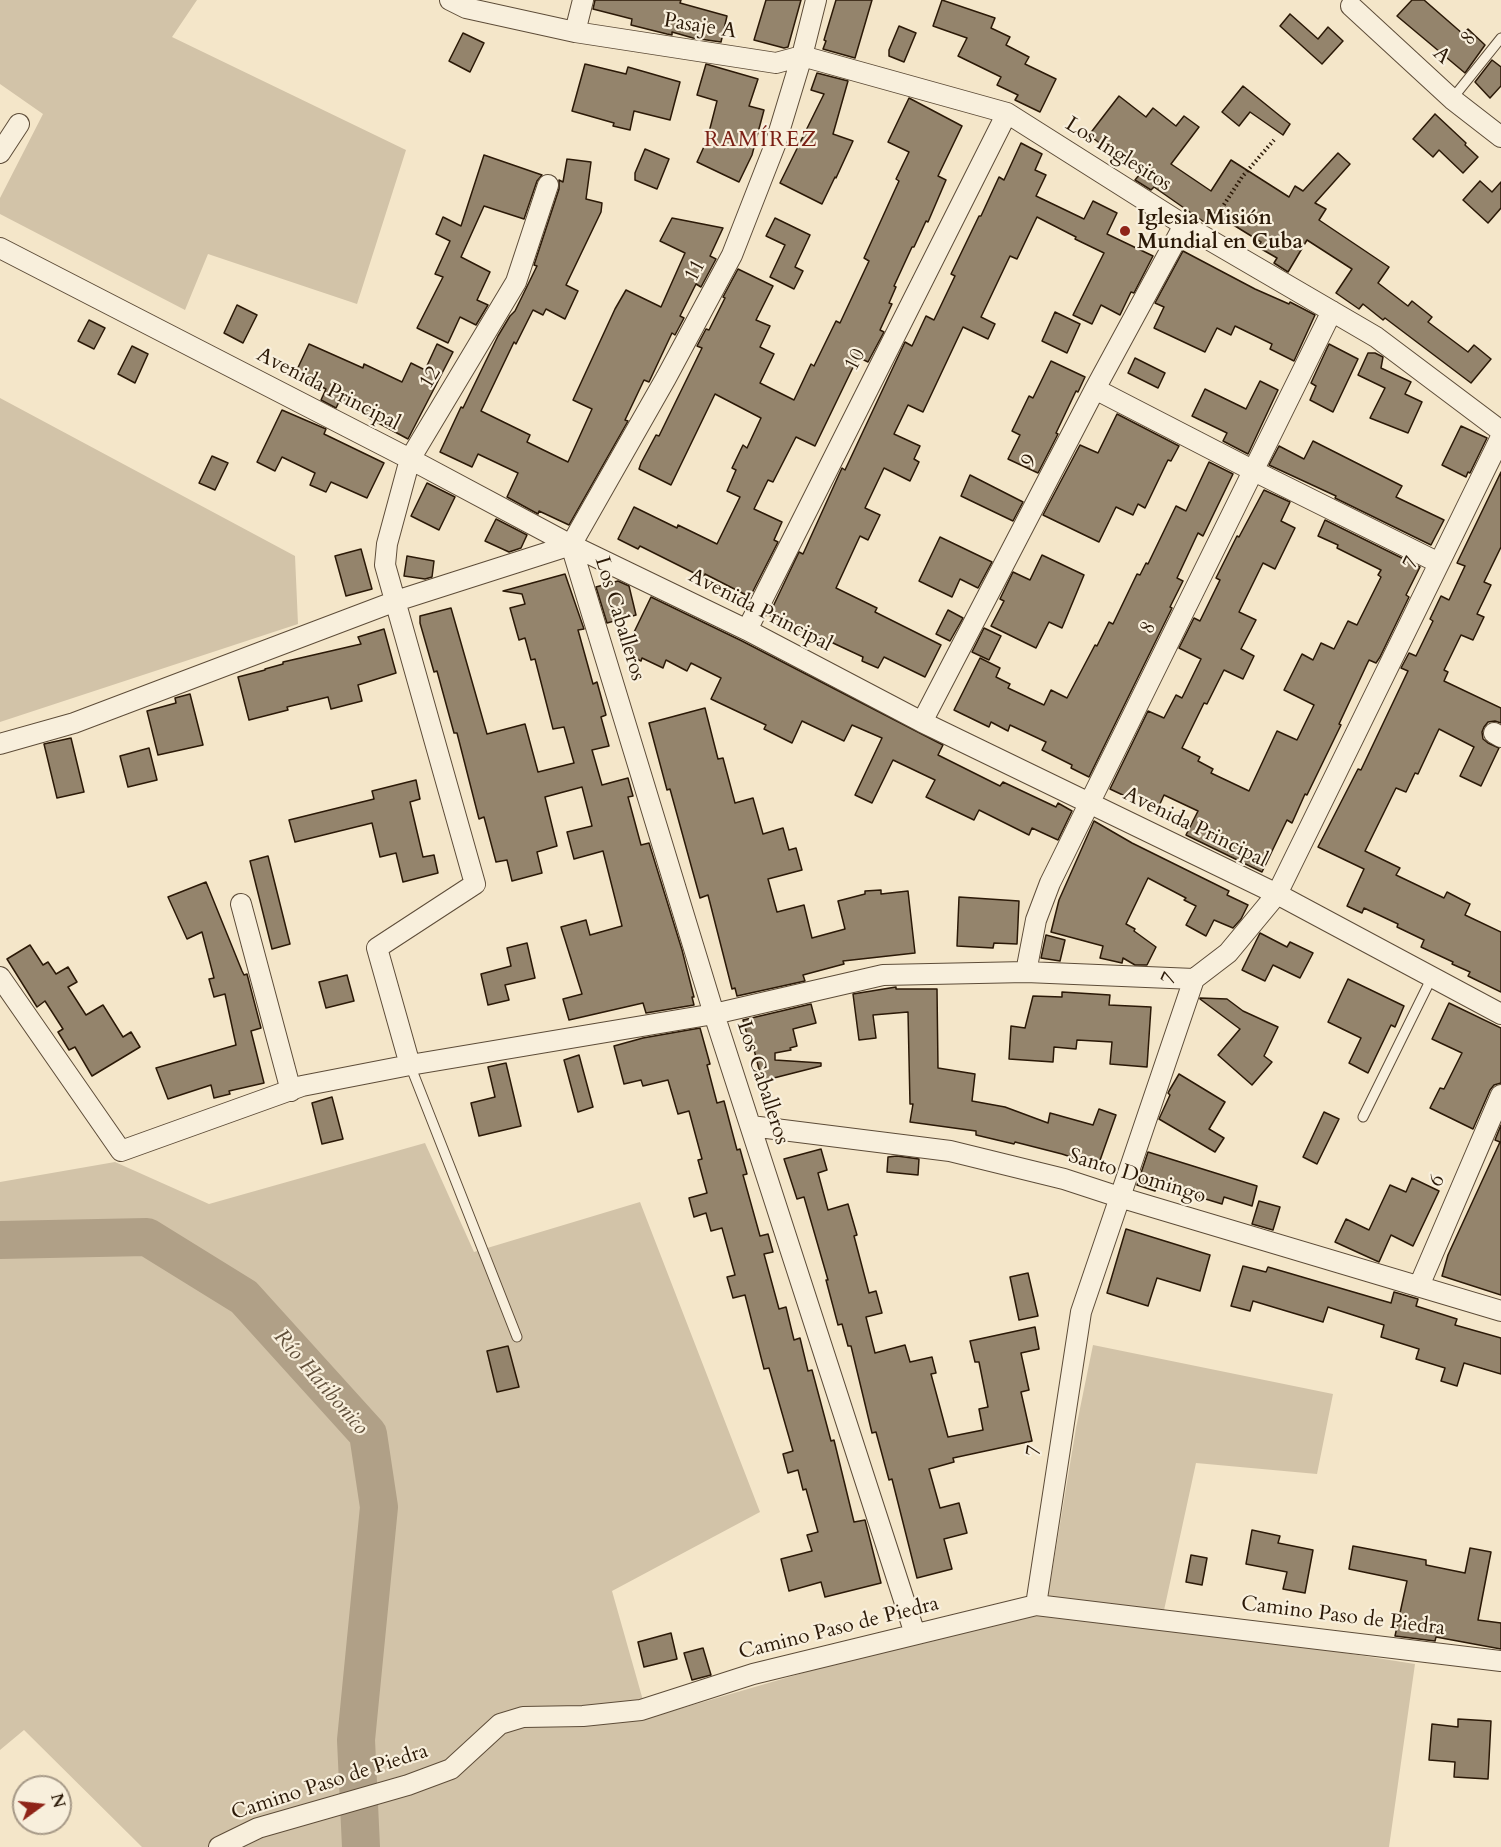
<!DOCTYPE html>
<html>
<head>
<meta charset="utf-8">
<style>
	body { margin:0 }
	#map { position:relative; width:1501px; height:1847px; overflow:hidden; background:#f4e6c9; font-family:Cardo,serif }
	canvas { display:block }
	.north { position:absolute; left:12px; top:1775px; width:60px; height:60px; box-sizing:border-box; background:#f8efdc; border:2px solid #a69987; border-radius:50%; rotate:75deg; font-size:16px; font-weight:700; line-height:24px; text-align:center; color:#2b1907 }
	.north::after { content:''; display:block; margin:auto; width:21px; height:27px; background:#8f2418; clip-path:polygon(50% 0,100% 100%,50% 72%,0 100%) }
</style>
</head>
<body>
<div id="map">
<canvas width="1501" height="1847"></canvas>
<div class="north">N</div>
</div>
<script>
const ctx = document.querySelector('canvas').getContext('2d');
ctx.lineJoin = 'round';
function fillPath(path, color) { ctx.fillStyle = color; ctx.fill(path, 'evenodd'); }
const shape = rows => new Path2D(rows.map(r => 'M' + r).join(''));
function stroke(path, color, width, dash) { ctx.strokeStyle = color; ctx.lineWidth = width; ctx.lineCap = dash ? 'butt' : 'round'; ctx.setLineDash(dash || []); ctx.stroke(path); }
function label(font, color, halo, rows, align = 'center') {
  ctx.font = font + ' Cardo,serif'; ctx.lineWidth = 4.5; ctx.setLineDash([]); ctx.textBaseline = 'middle'; ctx.strokeStyle = halo; ctx.fillStyle = color; for (const [text, x, y, turn = 0] of rows) {
    ctx.save(); ctx.translate(x, y); ctx.rotate((+turn || 0) * Math.PI / 180); ctx.textAlign = isNaN(turn) ? turn : align; if (halo) ctx.strokeText(text, 0, 0); ctx.fillText(text, 0, 0); ctx.restore();
  }
}
const green = shape([
	[0,0,197,0,172,37,406,150,357,304,208,254,185,310,0,214,0,198,43,114,0,84],
	[0,398,295,556,298,624,0,722],
	[425,1143,474,1252,640,1202,760,1512,612,1591,648,1718,1047,1602,1076,1428,1093,1345,1333,1394,1317,1474,1196,1463,1161,1624,1415,1664,1389,1847,142,1847,24,1730,0,1750,0,1182,115,1162,209,1204]
]);
const river = shape([
	[0,1240,147,1237,244,1297,368,1434,379,1507,356,1740,361,1847]
]);
const building = shape([
	[595,0,681,0,680,3,727,16,721,42,693,38,672,32,672,35,667,34,631,25,632,19,593,9,595,0],
	[766,0,801,0,788,47,784,48,754,40,766,0],
	[836,0,872,0,855,58,823,49,826,41,824,40,836,0],
	[942,0,995,18,991,28,1010,37,1006,45,1029,57,1025,64,1056,79,1040,112,1015,100,1018,95,997,85,1001,77,958,56,967,38,933,26,942,0],
	[1412,0,1424,0,1463,34,1468,29,1485,45,1465,73,1397,16,1412,0],
	[1290,14,1318,39,1328,27,1343,41,1322,64,1280,26,1290,14],
	[899,26,916,33,904,62,889,56,889,50,899,26],
	[463,33,484,43,470,72,449,61,463,33],
	[1492,60,1501,67,1501,86,1490,98,1475,82,1492,60],
	[585,64,626,74,628,67,680,82,670,120,634,111,630,130,613,126,614,123,572,111,585,64],
	[706,64,758,79,749,106,764,110,752,155,739,182,697,162,707,140,717,101,697,95,706,64],
	[817,73,848,81,833,134,853,141,836,178,835,177,822,204,780,183,824,94,811,90,817,73],
	[1243,86,1290,124,1283,135,1250,112,1239,126,1222,112,1243,86],
	[1119,96,1146,117,1153,108,1176,126,1184,116,1199,127,1171,164,1211,191,1231,160,1289,197,1295,186,1303,191,1338,153,1350,164,1315,203,1326,209,1319,220,1389,267,1378,283,1408,306,1412,301,1432,317,1428,322,1468,352,1474,345,1491,359,1471,383,1385,318,1383,320,1363,304,1359,309,1336,293,1352,269,1307,240,1288,272,1274,263,1277,258,1258,247,1261,242,1214,213,1207,224,1154,187,1151,190,1135,180,1140,174,1089,135,1119,96],
	[909,98,962,126,938,176,946,180,928,222,926,221,914,247,912,247,894,286,896,287,889,303,892,304,880,330,884,332,868,362,858,357,815,446,796,437,773,482,768,480,754,509,782,522,774,540,778,542,750,597,705,574,704,578,640,546,638,549,618,539,634,507,677,528,678,525,717,544,740,497,727,491,736,470,732,468,743,445,747,448,761,418,715,394,671,485,639,469,641,463,656,435,659,436,702,348,697,346,706,329,709,330,725,298,723,297,738,269,773,286,756,320,770,326,760,347,774,354,760,383,794,400,811,364,814,366,836,321,840,323,869,261,864,258,899,181,896,179,909,152,888,142,909,98],
	[1435,114,1466,143,1465,145,1478,157,1463,173,1439,150,1433,157,1413,139,1435,114],
	[1021,143,1042,154,1035,170,1046,175,1036,196,1084,219,1093,201,1117,213,1107,234,1153,256,1134,293,1131,292,1120,315,1101,305,1092,324,1073,315,1104,253,1075,239,1076,237,1037,217,1017,259,1010,256,981,317,995,324,988,339,963,327,923,412,908,405,894,434,920,446,914,459,919,462,910,481,884,468,865,508,880,515,868,540,860,536,836,588,877,608,875,612,941,645,925,677,884,657,878,668,862,661,863,657,833,643,817,636,816,638,769,615,799,552,803,554,842,468,845,470,905,342,912,346,926,316,934,320,955,276,951,274,979,216,981,216,999,177,1004,180,1021,143],
	[645,149,669,159,657,189,635,180,635,173,645,149],
	[484,155,542,175,537,181,524,219,484,206,461,257,490,272,477,300,488,305,476,325,460,317,448,343,417,328,443,277,435,274,450,241,436,234,443,217,461,226,484,155],
	[567,159,591,162,586,199,602,203,601,212,566,285,578,291,565,319,546,309,543,315,533,310,516,344,514,342,481,411,530,435,527,442,568,462,592,409,573,400,615,309,626,290,661,307,685,253,660,241,672,218,723,228,710,256,716,259,701,287,696,284,680,316,684,318,675,335,672,333,649,382,644,380,625,420,628,421,569,525,539,511,538,514,507,497,518,473,478,454,472,467,440,452,461,407,463,408,498,336,510,316,515,311,537,266,534,265,559,189,559,180,563,182,567,159],
	[1480,181,1492,192,1501,182,1501,208,1488,223,1463,200,1480,181],
	[775,218,810,235,795,267,803,271,794,289,770,277,785,245,766,236,775,218],
	[1183,251,1255,289,1289,304,1290,302,1315,315,1294,361,1270,349,1272,344,1235,326,1231,335,1217,328,1205,352,1154,328,1164,307,1155,303,1183,251],
	[237,305,257,315,243,343,224,333,237,305],
	[1055,312,1080,324,1067,353,1042,341,1055,312],
	[89,320,105,328,94,349,78,341,89,320],
	[309,344,363,368,364,364,402,382,411,363,425,370,437,344,453,352,408,439,369,418,370,417,339,402,336,408,321,400,326,389,295,374,309,344],
	[1329,344,1358,359,1333,412,1310,400,1316,386,1311,383,1329,344],
	[132,346,148,354,135,383,118,374,132,346],
	[1368,353,1375,353,1383,357,1381,368,1411,382,1405,394,1422,402,1408,433,1370,418,1385,388,1358,375,1368,353],
	[1135,358,1165,373,1158,388,1128,373,1135,358],
	[1051,361,1085,377,1078,392,1076,391,1056,433,1058,434,1038,473,1008,459,1020,435,1012,431,1029,396,1033,398,1051,361],
	[1260,381,1278,390,1248,454,1223,441,1227,433,1192,416,1205,389,1246,409,1260,381],
	[282,410,326,429,324,434,384,463,367,498,331,482,326,492,310,485,315,473,282,457,275,471,257,462,282,410],
	[1117,414,1179,446,1171,461,1168,460,1145,508,1138,504,1133,515,1116,507,1099,542,1043,515,1080,445,1098,453,1117,414],
	[1461,426,1487,438,1470,473,1468,472,1466,477,1442,465,1461,426],
	[1313,441,1402,486,1396,497,1444,520,1431,545,1335,498,1336,496,1269,465,1279,446,1304,459,1313,441],
	[212,456,228,463,215,490,199,483,212,456],
	[1209,462,1233,474,1203,536,1198,533,1177,578,1183,581,1170,607,1172,608,1089,777,1071,768,1072,765,1042,750,1046,742,1010,725,1008,731,991,722,989,727,954,710,980,658,1000,668,996,677,1010,684,1008,688,1044,705,1051,690,1067,698,1095,645,1097,646,1109,622,1113,624,1137,574,1140,575,1146,563,1148,564,1176,506,1186,511,1209,462],
	[1501,472,1501,547,1484,582,1491,585,1477,614,1484,617,1473,640,1461,635,1444,670,1448,672,1444,681,1501,708,1501,723,1495,721,1488,722,1484,727,1482,732,1483,739,1488,743,1499,748,1481,786,1460,776,1474,747,1439,729,1418,774,1415,773,1406,792,1396,788,1365,851,1400,868,1396,875,1444,898,1447,892,1470,904,1465,915,1501,932,1501,992,1468,976,1470,972,1452,964,1453,962,1421,947,1424,940,1397,927,1398,924,1364,908,1362,913,1347,906,1364,869,1318,847,1358,769,1361,770,1408,671,1401,668,1409,653,1416,656,1433,621,1430,619,1441,596,1449,600,1465,566,1457,563,1501,472],
	[970,475,1023,502,1013,521,961,496,970,475],
	[427,483,455,497,439,530,411,516,427,483],
	[1264,490,1290,502,1281,521,1295,528,1275,569,1263,563,1239,612,1256,620,1241,649,1254,656,1243,679,1224,670,1207,704,1204,703,1182,748,1200,757,1198,761,1213,769,1211,773,1249,791,1277,731,1297,740,1314,705,1284,690,1302,654,1313,660,1321,643,1334,649,1348,621,1357,625,1381,577,1378,575,1381,570,1337,548,1338,545,1318,536,1325,520,1420,567,1406,595,1409,597,1380,657,1376,663,1369,660,1339,724,1341,725,1307,795,1305,794,1292,823,1287,820,1262,872,1186,835,1198,811,1164,795,1159,806,1129,792,1127,797,1110,789,1148,711,1164,718,1176,695,1182,698,1201,659,1179,648,1194,618,1200,621,1220,580,1216,578,1237,536,1239,537,1264,490],
	[496,519,527,535,521,548,509,552,485,541,496,519],
	[940,537,992,562,978,588,960,579,952,597,919,581,940,537],
	[361,549,372,589,346,596,335,556,361,549],
	[1042,555,1084,575,1062,628,1049,622,1036,648,991,626,1004,601,1000,599,1013,572,1030,580,1042,555],
	[407,556,434,561,432,577,425,579,404,576,407,556],
	[565,574,584,629,578,630,593,684,597,682,606,715,601,717,609,746,592,750,602,785,628,778,633,796,628,797,641,845,649,843,682,950,694,997,692,997,694,1005,646,1013,643,1003,569,1020,563,999,582,994,561,927,586,920,590,935,622,926,603,851,574,859,567,832,592,826,582,787,545,797,557,846,537,852,542,873,512,881,507,860,496,862,484,817,479,819,457,733,454,733,437,671,434,672,420,623,420,616,451,608,487,734,525,724,538,772,574,763,564,727,553,729,535,659,531,660,525,638,519,640,510,608,525,604,522,594,503,591,565,574],
	[618,581,629,586,636,615,607,623,596,587,618,581],
	[651,597,742,641,943,745,938,755,1000,786,1003,782,1056,807,1058,803,1072,811,1058,840,1032,828,1029,835,979,810,974,820,926,797,935,780,893,760,872,803,855,795,882,738,852,725,844,741,802,721,792,743,764,729,766,725,711,699,721,678,691,663,687,671,666,660,663,668,642,658,641,661,624,653,651,597],
	[948,610,963,618,950,641,936,634,948,610],
	[984,628,1001,636,989,660,972,652,984,628],
	[384,629,396,673,358,685,362,701,331,709,328,697,287,707,288,710,249,720,238,677,265,670,265,669,283,664,283,662,361,644,358,637,384,629],
	[190,694,203,745,158,755,147,711,176,703,175,698,190,694],
	[705,708,718,759,723,758,735,803,753,798,763,834,783,828,789,850,796,848,802,870,768,879,777,912,804,905,812,938,845,929,838,901,865,894,865,891,881,890,881,894,908,891,915,953,843,961,844,964,803,975,805,981,737,996,735,988,732,989,708,895,700,898,670,789,667,790,649,723,705,708],
	[71,738,84,792,57,798,44,744,71,738],
	[149,748,157,780,128,787,120,756,149,748],
	[416,780,420,799,410,802,423,857,434,855,438,873,403,882,396,853,380,857,372,823,295,842,289,820,374,799,372,791,416,780],
	[1094,821,1132,843,1229,891,1227,895,1248,905,1241,919,1233,928,1214,920,1206,936,1186,925,1196,906,1184,900,1186,898,1148,878,1126,924,1135,929,1134,931,1156,947,1147,965,1135,965,1123,958,1122,963,1100,958,1103,946,1051,932,1059,900,1094,821],
	[268,856,290,944,272,949,250,861,268,856],
	[206,882,242,971,244,975,247,974,261,1028,251,1031,264,1083,229,1091,230,1094,214,1098,211,1085,168,1099,156,1068,236,1045,225,994,214,997,209,979,214,978,202,932,187,939,168,897,206,882],
	[959,897,1019,901,1017,944,994,943,993,948,957,946,959,897],
	[1260,933,1287,947,1290,942,1313,953,1300,978,1273,965,1265,981,1242,970,1260,933],
	[1046,935,1065,940,1060,961,1041,958,1046,935],
	[527,943,535,978,505,985,509,1000,488,1005,481,974,511,966,507,948,527,943],
	[30,945,43,965,48,962,56,974,68,967,77,982,68,987,86,1015,103,1005,123,1037,131,1032,140,1047,92,1076,75,1047,69,1050,58,1032,63,1029,45,1001,37,1007,7,959,30,945],
	[347,975,354,1001,326,1008,319,982,347,975],
	[1348,979,1404,1006,1395,1027,1391,1025,1368,1073,1349,1063,1361,1038,1328,1022,1348,979],
	[896,987,896,989,937,989,938,1068,975,1074,972,1101,1005,1107,1048,1123,1050,1113,1093,1125,1099,1109,1116,1115,1098,1166,1062,1154,1015,1142,1014,1144,976,1135,976,1131,910,1122,913,1104,910,1104,908,1012,873,1015,876,1038,859,1040,853,994,896,987],
	[1062,992,1110,995,1109,1005,1151,1007,1147,1067,1110,1064,1112,1042,1077,1040,1076,1049,1054,1047,1053,1062,1009,1059,1011,1026,1025,1028,1033,996,1062,997,1062,992],
	[1200,998,1227,999,1243,1011,1278,1027,1264,1056,1272,1062,1252,1085,1218,1055,1240,1029,1200,999,1200,998],
	[1449,1003,1501,1028,1501,1083,1494,1085,1490,1090,1473,1129,1430,1108,1440,1088,1444,1089,1462,1053,1432,1039,1449,1003],
	[811,1004,816,1023,793,1029,797,1046,790,1048,791,1050,775,1053,775,1060,821,1063,821,1066,762,1081,751,1038,748,1038,743,1020,811,1004],
	[700,1028,710,1064,707,1065,717,1103,724,1101,737,1150,740,1149,747,1174,743,1175,760,1236,768,1234,773,1252,764,1254,779,1309,786,1307,794,1340,800,1338,808,1371,812,1370,831,1441,834,1440,854,1522,865,1520,881,1583,825,1597,821,1582,789,1591,781,1559,812,1551,807,1535,818,1532,806,1489,803,1490,798,1470,788,1473,783,1454,793,1451,769,1368,764,1369,745,1295,733,1298,727,1277,735,1275,722,1228,711,1231,706,1213,694,1217,689,1198,707,1193,698,1160,702,1159,689,1111,678,1114,668,1080,643,1086,641,1080,624,1084,614,1046,643,1038,700,1028],
	[579,1055,593,1107,578,1112,564,1060,579,1055],
	[506,1063,521,1126,479,1136,471,1103,495,1097,488,1067,506,1063],
	[1179,1074,1225,1102,1209,1129,1224,1138,1215,1152,1159,1119,1170,1095,1168,1093,1169,1091,1179,1074],
	[332,1097,343,1139,322,1144,312,1103,332,1097],
	[1324,1112,1339,1119,1317,1164,1303,1157,1324,1112],
	[1501,1125,1501,1295,1442,1276,1448,1255,1500,1142,1495,1140,1501,1125],
	[821,1149,827,1170,818,1173,828,1210,848,1204,857,1235,854,1236,869,1293,876,1291,882,1313,866,1317,875,1353,905,1345,910,1362,932,1357,936,1373,931,1374,948,1437,983,1430,979,1409,988,1407,979,1362,975,1362,970,1341,1035,1327,1039,1349,1021,1353,1029,1390,1021,1392,1032,1441,953,1458,954,1462,929,1469,940,1508,959,1503,967,1533,944,1539,952,1569,917,1578,892,1479,889,1480,876,1432,872,1433,851,1346,848,1346,842,1324,838,1325,826,1280,828,1280,804,1197,797,1199,784,1159,821,1149],
	[1148,1152,1257,1186,1252,1206,1224,1197,1222,1204,1199,1197,1198,1200,1156,1188,1155,1191,1137,1185,1148,1152],
	[897,1156,919,1159,918,1175,887,1172,888,1157,897,1156],
	[1412,1178,1439,1191,1413,1246,1391,1235,1379,1262,1335,1242,1346,1219,1369,1230,1390,1185,1406,1192,1412,1178],
	[1259,1201,1280,1207,1273,1230,1252,1224,1259,1201],
	[1126,1229,1210,1255,1200,1291,1157,1278,1148,1306,1107,1293,1126,1229],
	[1243,1266,1266,1272,1268,1267,1391,1303,1394,1292,1418,1299,1416,1306,1457,1319,1455,1325,1501,1338,1501,1374,1464,1363,1457,1386,1441,1381,1445,1368,1416,1359,1419,1349,1381,1337,1384,1325,1328,1307,1323,1322,1253,1301,1250,1311,1231,1306,1243,1266],
	[1028,1273,1038,1316,1019,1320,1010,1277,1028,1273],
	[508,1346,519,1387,497,1392,487,1351,508,1346],
	[1252,1530,1280,1536,1278,1543,1313,1550,1305,1593,1283,1589,1287,1572,1246,1564,1252,1530],
	[1353,1546,1426,1560,1426,1565,1465,1573,1470,1548,1491,1552,1478,1620,1501,1623,1501,1649,1436,1637,1435,1641,1395,1636,1407,1581,1349,1569,1353,1546],
	[1191,1555,1207,1558,1202,1585,1186,1582,1191,1555],
	[671,1633,677,1659,644,1667,638,1642,671,1633],
	[703,1648,711,1675,692,1680,684,1653,703,1648],
	[1458,1719,1491,1721,1488,1779,1454,1777,1455,1762,1429,1760,1432,1724,1458,1727,1458,1719]
]);
const path = shape([
	[1214,220,1242,177,1274,140]
]);
const lane = shape([
	[1452,99,1501,38],
	[410,1065,517,1337],
	[1363,1117,1432,977]
]);
const street = shape([
	[450,0,466,8,575,32,776,63,802,56,1007,113,1184,225,1376,337,1501,431],
	[1351,6,1452,99,1501,137],
	[575,32,583,0],
	[0,153,19,124],
	[0,248,410,459,571,545,747,630,922,722,1277,894,1501,1014],
	[1095,389,1254,471,1439,563],
	[571,545,714,1014,915,1634],
	[571,545,666,378,732,255,775,145,802,56,816,0],
	[747,630,1007,113],
	[922,722,1095,389,1184,225],
	[1494,733,1501,737],
	[0,744,74,723,396,601,571,545],
	[241,904,291,1091],
	[1026,972,1036,920,1050,883,1332,311],
	[0,977,121,1151,302,1086,410,1065,714,1014,883,975,1026,972,1194,979],
	[410,1065,377,948,475,884,385,565,387,544,410,459,516,282,548,185],
	[751,1126,950,1151,1064,1179,1119,1197,1501,1311],
	[1419,1286,1501,1095],
	[1036,1605,1081,1312,1194,979,1228,953,1277,894,1501,437],
	[219,1847,258,1828,408,1785,451,1769,500,1724,523,1717,583,1716,641,1710,753,1674,1036,1605,1501,1661]
]);
const markers = [
	[1125,231,6,"#8f2418"]
];
const streetNames = [
	["Pasaje A",700,27,9],
	["8",1469,39,-51],
	["A",1441,56,43],
	["Los Inglesitos",1118,155,32],
	["11",696,271,-62],
	["10",856,360,-63],
	["12",431,378,-59],
	["Avenida Principal",328,390,27],
	["9",1030,461,-63],
	["7",1412,563,-64],
	["Avenida Principal",760,611,27],
	["Los Caballeros",619,619,73],
	["8",1149,628,-64],
	["Avenida Principal",1195,828,26],
	["7",1170,979,-65],
	["Los Caballeros",762,1083,72],
	["Santo Domingo",1137,1177,17],
	["6",1438,1181,-67],
	["7",1035,1451,-81],
	["Camino Paso de Piedra",1343,1617,7],
	["Camino Paso de Piedra",839,1629,-14],
	["Camino Paso de Piedra",330,1783,-18]
];
const poiNames = [
	["Iglesia Misión",1137,219],
	["Mundial en Cuba",1137,243]
];
const neighbourhoodNames = [
	["RAMÍREZ",761,141]
];
const waterNames = [
	["Río Hatibonico",320,1383,49]
];
fillPath(green, '#d2c3a8');
stroke(river, '#b0a087', 38);
fillPath(building, '#94846c');
stroke(building, '#2b1907', 1.5);
stroke(lane, '#5d4c38', 11);
stroke(street, '#5d4c38', 22);
stroke(path, '#2b1907', 4, [1.5, 3]);
stroke(lane, '#f8efdc', 9);
stroke(street, '#f8efdc', 20);
for (const [x, y, r, color] of markers) { const dot = new Path2D(); dot.arc(x, y, r, 0, 2 * Math.PI); ctx.fillStyle = color; ctx.fill(dot); stroke(dot, '#f8efdc', 2); }
label('21px', '#2b1907', '#f8efdc', streetNames);
label('bold 21px', '#2b1907', '#f8efdc', poiNames, 'left');
ctx.letterSpacing = '1.5px';
label('22px', '#7a1f14', '#f8efdc', neighbourhoodNames);
ctx.letterSpacing = '0px';
label('italic 22px', '#604f3a', '#f8efdc', waterNames);
</script>
</body>
</html>
